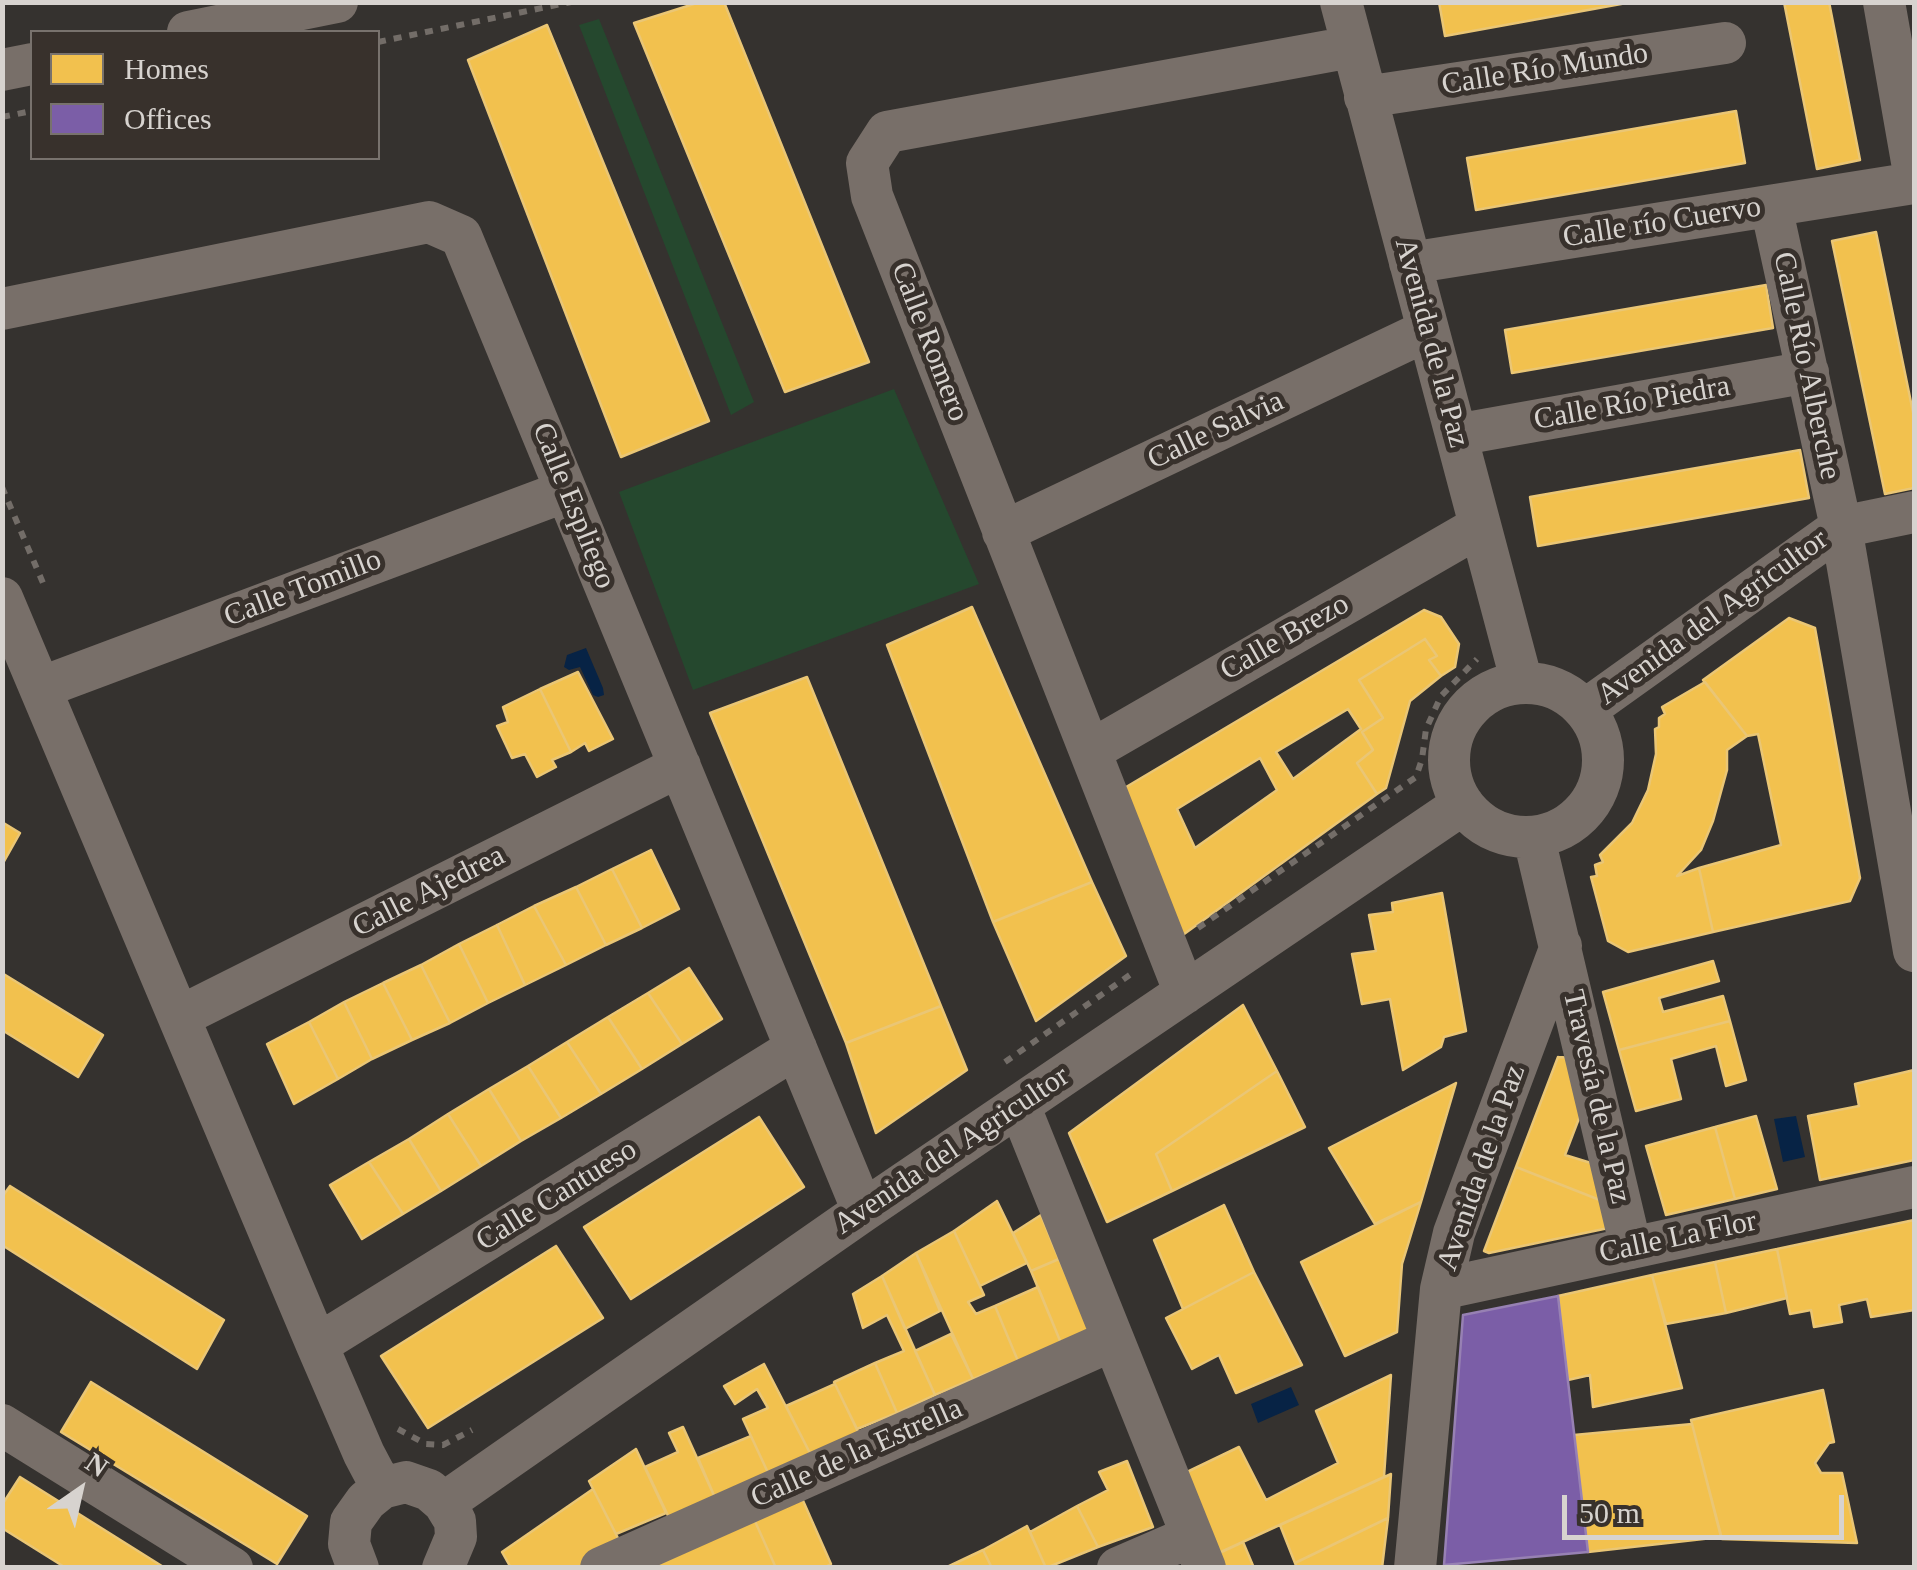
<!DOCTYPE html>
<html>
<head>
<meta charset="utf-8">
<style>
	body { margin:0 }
	#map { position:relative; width:1917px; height:1570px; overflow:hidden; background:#35322f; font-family:Georgia,serif }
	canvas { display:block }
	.frame { position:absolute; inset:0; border:5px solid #d7d3cf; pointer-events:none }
	.legend { position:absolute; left:30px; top:30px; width:350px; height:130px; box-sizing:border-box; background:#38312c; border:2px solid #78726d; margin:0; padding:12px 18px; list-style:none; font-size:30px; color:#d7d3cf }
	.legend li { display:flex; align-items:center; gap:20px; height:50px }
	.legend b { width:50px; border:2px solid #78726d }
	.north { position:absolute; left:30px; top:1440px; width:100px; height:100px; -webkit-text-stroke:8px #38312c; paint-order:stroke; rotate:34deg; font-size:28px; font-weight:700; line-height:40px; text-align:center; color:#d7d3cf }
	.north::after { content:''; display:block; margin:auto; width:35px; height:45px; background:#d7d3cf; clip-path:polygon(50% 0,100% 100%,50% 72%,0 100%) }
	.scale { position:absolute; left:1562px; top:1495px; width:282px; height:45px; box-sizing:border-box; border:5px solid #d7d3cf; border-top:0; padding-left:12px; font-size:30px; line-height:35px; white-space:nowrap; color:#d7d3cf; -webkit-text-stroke:8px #38312c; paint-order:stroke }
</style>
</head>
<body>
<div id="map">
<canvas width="1917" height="1570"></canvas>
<div class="frame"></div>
<ul class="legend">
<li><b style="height:28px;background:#f2c14e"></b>Homes</li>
<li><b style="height:28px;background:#7b5ea7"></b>Offices</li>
</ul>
<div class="north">N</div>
<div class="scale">50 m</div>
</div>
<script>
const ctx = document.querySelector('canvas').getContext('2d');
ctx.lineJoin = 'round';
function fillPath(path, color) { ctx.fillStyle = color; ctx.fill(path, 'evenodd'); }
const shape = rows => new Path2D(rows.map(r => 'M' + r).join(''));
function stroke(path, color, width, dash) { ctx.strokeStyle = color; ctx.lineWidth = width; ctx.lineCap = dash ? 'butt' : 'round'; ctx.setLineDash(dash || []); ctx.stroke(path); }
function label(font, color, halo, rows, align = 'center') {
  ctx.font = font + ' Georgia,serif'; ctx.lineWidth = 10; ctx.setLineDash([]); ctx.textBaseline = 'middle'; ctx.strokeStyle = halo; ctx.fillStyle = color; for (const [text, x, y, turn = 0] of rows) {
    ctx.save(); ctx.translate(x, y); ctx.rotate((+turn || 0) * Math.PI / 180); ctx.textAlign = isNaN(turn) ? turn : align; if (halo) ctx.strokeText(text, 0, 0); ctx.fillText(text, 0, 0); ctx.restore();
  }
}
const green = shape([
	[599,19,754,402,731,415,579,25],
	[894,389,979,584,693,690,619,492]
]);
const water = shape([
	[586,648,603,688,604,695,598,697,593,695,580,667,569,670,564,667,567,655],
	[1796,1116,1805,1157,1783,1162,1774,1119],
	[1291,1387,1299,1405,1258,1423,1251,1404]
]);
const homes = shape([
	[700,2,724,2,869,362,785,392,634,23,700,2],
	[1439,2,1632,2,1445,36,1439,2],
	[1784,2,1829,2,1860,160,1817,169,1784,2],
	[547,25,709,421,621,457,468,60,547,25],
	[1736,111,1745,163,1476,210,1467,158,1736,111],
	[1876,232,1914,417,1914,488,1885,494,1832,241,1876,232],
	[1766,285,1773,328,1512,373,1505,330,1766,285],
	[1800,450,1809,498,1538,546,1530,497,1800,450],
	[972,607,1092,882,993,922,887,645,972,607],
	[1424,610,1441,617,1459,644,1455,667,1441,676,1429,660,1437,656,1425,639,1359,680,1383,718,1362,732,1373,750,1357,763,1377,794,1180,937,1116,793,1424,610],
	[1348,709,1361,729,1293,779,1276,752,1348,709],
	[1260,758,1277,790,1195,848,1177,809,1260,758],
	[1789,618,1815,628,1860,878,1850,901,1713,932,1699,868,1781,845,1758,734,1747,736,1703,680,1789,618],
	[1425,639,1437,656,1429,660,1441,676,1410,701,1386,788,1377,794,1357,763,1373,750,1362,732,1383,718,1359,680,1425,639],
	[578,672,613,739,589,751,585,743,571,752,540,689,578,672],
	[807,677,941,1006,846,1043,710,713,807,677],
	[1705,682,1747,736,1727,750,1727,770,1713,821,1701,850,1677,876,1699,868,1713,932,1628,952,1608,941,1591,877,1597,876,1595,865,1603,862,1600,855,1632,823,1648,790,1656,754,1655,729,1659,727,1659,718,1665,714,1662,707,1705,682],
	[540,689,571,752,552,760,556,767,537,777,525,754,512,758,497,726,508,722,503,707,540,689],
	[2,822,20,833,2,865,2,822],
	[651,850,679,909,642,928,612,869,651,850],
	[612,869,642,928,606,945,576,887,612,869],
	[1092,882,1126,956,1036,1021,993,922,1092,882],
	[576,887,606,945,566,965,534,906,576,887],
	[1442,893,1466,1031,1444,1037,1441,1047,1403,1070,1390,999,1362,1004,1352,954,1376,951,1369,915,1393,912,1392,903,1442,893],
	[534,906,566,965,525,985,497,925,534,906],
	[497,925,525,985,488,1003,459,944,497,925],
	[459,944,488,1003,450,1023,421,965,459,944],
	[1713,961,1719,981,1659,998,1663,1012,1723,996,1730,1021,1619,1050,1603,992,1713,961],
	[421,965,450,1023,412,1040,383,983,421,965],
	[689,968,722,1019,682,1044,648,993,689,968],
	[2,973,103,1035,78,1077,2,1030,2,973],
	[383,983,412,1040,372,1059,344,1002,383,983],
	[648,993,682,1044,642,1069,608,1017,648,993],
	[344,1002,372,1059,338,1079,309,1022,344,1002],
	[1243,1005,1277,1071,1156,1154,1172,1191,1107,1222,1069,1133,1243,1005],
	[941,1006,967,1070,876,1133,846,1043,941,1006],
	[608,1017,642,1069,601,1094,567,1042,608,1017],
	[1730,1021,1746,1080,1726,1086,1716,1046,1671,1059,1681,1099,1636,1111,1619,1050,1730,1021],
	[309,1022,338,1079,294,1104,267,1044,309,1022],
	[567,1042,601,1094,561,1118,528,1066,567,1042],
	[1558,1057,1574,1058,1586,1100,1565,1155,1604,1167,1615,1206,1516,1167,1558,1057],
	[528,1066,561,1118,521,1141,489,1089,528,1066],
	[1914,1070,1914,1160,1820,1180,1808,1116,1859,1106,1855,1084,1914,1070],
	[1277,1071,1305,1127,1172,1191,1156,1154,1277,1071],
	[1456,1083,1421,1202,1375,1224,1329,1148,1456,1083],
	[489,1089,521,1141,481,1166,448,1114,489,1089],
	[448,1114,481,1166,441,1191,409,1139,448,1114],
	[1756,1116,1777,1189,1735,1199,1715,1127,1756,1116],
	[759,1117,804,1187,631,1299,584,1227,759,1117],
	[1715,1127,1735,1199,1666,1215,1646,1146,1715,1127],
	[409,1139,441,1191,403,1214,369,1162,409,1139],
	[369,1162,403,1214,362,1239,330,1185,369,1162],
	[1516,1167,1615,1206,1618,1226,1489,1253,1484,1251,1516,1167],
	[10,1186,224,1320,197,1369,2,1245,2,1197,10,1186],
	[997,1201,1027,1263,980,1286,954,1231,997,1201],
	[1421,1202,1402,1264,1397,1332,1345,1356,1301,1262,1421,1202],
	[1224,1205,1254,1272,1183,1309,1154,1240,1224,1205],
	[1041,1215,1059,1259,1031,1271,1013,1233,1041,1215],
	[1914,1220,1914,1310,1871,1317,1867,1299,1839,1305,1842,1322,1814,1327,1811,1310,1790,1314,1777,1249,1914,1220],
	[954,1231,984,1295,968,1302,976,1314,995,1306,1018,1361,973,1379,916,1253,954,1231],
	[556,1246,603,1318,428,1428,381,1356,556,1246],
	[1777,1249,1787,1298,1726,1313,1715,1262,1777,1249],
	[916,1253,940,1311,905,1329,882,1276,916,1253],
	[1059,1259,1090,1331,1061,1343,1031,1271,1059,1259],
	[1715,1262,1726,1313,1666,1324,1652,1275,1715,1262],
	[1254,1272,1302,1365,1236,1393,1219,1355,1192,1369,1166,1318,1254,1272],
	[1652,1275,1682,1388,1593,1407,1590,1375,1568,1380,1558,1296,1652,1275],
	[882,1276,935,1395,897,1413,875,1363,904,1351,887,1315,863,1328,853,1294,882,1276],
	[1038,1287,1061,1343,1018,1361,995,1306,1038,1287],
	[951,1334,973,1379,935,1395,915,1351,951,1334],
	[875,1363,897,1413,857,1429,834,1382,875,1363],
	[764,1364,813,1459,770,1477,743,1419,768,1408,757,1389,735,1404,724,1386,764,1364],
	[1391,1375,1384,1477,1210,1557,1187,1472,1239,1447,1266,1500,1338,1463,1316,1411,1391,1375],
	[91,1382,307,1516,277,1564,61,1432,91,1382],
	[835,1384,861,1438,813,1459,786,1406,835,1384],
	[1823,1390,1834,1442,1829,1443,1815,1463,1821,1473,1842,1473,1857,1543,1722,1539,1691,1420,1823,1390],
	[1692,1424,1721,1537,1588,1552,1574,1435,1692,1424],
	[683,1427,716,1500,671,1522,645,1467,678,1452,669,1433,683,1427],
	[751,1436,770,1477,716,1500,698,1458,751,1436],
	[636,1449,666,1513,616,1534,589,1481,636,1449],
	[1127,1461,1153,1527,1098,1547,1077,1506,1108,1490,1099,1472,1127,1461],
	[1391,1474,1388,1518,1295,1563,1280,1525,1391,1474],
	[20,1477,165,1568,66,1568,2,1528,2,1505,20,1477],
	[797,1487,831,1564,823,1568,776,1568,749,1508,797,1487],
	[593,1489,623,1548,576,1568,511,1568,502,1552,593,1489],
	[1077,1506,1098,1547,1046,1568,1030,1532,1077,1506],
	[749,1508,776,1568,613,1568,749,1508],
	[1388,1518,1382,1568,1297,1568,1295,1563,1388,1518],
	[1027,1526,1046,1568,992,1568,983,1550,1027,1526],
	[1243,1542,1254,1568,1221,1568,1215,1555,1243,1542],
	[983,1550,992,1568,945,1568,983,1550]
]);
const offices = shape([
	[1558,1296,1588,1552,1444,1565,1463,1315,1558,1296]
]);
const path = shape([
	[378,42,571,2],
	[2,117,32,111],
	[2,487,43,583],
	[1198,928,1416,777,1422,759,1426,729,1441,696,1477,659],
	[1005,1062,1134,972],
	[398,1429,426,1444,443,1445,472,1430],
	[2,1566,5,1568]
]);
const street = shape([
	[1341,2,1522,683],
	[1884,2,1914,173],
	[188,32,337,2],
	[2,70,32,64],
	[1365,97,1725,43],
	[1771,206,1841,527,1914,951],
	[1410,263,1914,183],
	[2,309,429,222,461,236,863,1211],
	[1456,435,1808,372],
	[1003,532,1428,330],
	[2,598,317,1345,364,1454,382,1488],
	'1449 760a77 77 0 1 1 154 0a77 77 0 1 1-154 0Z',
	[40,688,566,491],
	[1585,710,1841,527,1914,512],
	[1090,751,1480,526],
	[1534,838,1631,1248],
	[1185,993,872,196,867,163,887,132,1351,47],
	[179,1017,680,766],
	[1019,1105,1205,1568],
	[1441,1289,1914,1187],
	[317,1345,796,1048],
	[2,1425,232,1568],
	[444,1503,863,1211,1463,804],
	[358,1568,349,1544,351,1522,366,1501,382,1488,406,1482,429,1490,444,1503,455,1521,456,1537,443,1568],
	[601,1568,1113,1340],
	[1118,1568,1192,1536],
	[1415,1568,1441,1289,1454,1233,1561,946]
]);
const streetNames = [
	["Calle Río Mundo",1545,70,-9],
	["Calle río Cuervo",1662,223,-9],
	["Calle Romero",929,342,69],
	["Avenida de la Paz",1431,343,75],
	["Calle Río Alberche",1806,366,78],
	["Calle Río Piedra",1632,404,-10],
	["Calle Salvia",1216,431,-25],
	["Calle Espliego",573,506,68],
	["Calle Tomillo",303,589,-21],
	["Avenida del Agricultor",1713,618,-36],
	["Calle Brezo",1285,638,-30],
	["Calle Ajedrea",429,892,-27],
	["Travesía de la Paz",1596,1097,77],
	["Avenida del Agricultor",952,1151,-34],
	["Avenida de la Paz",1482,1168,-71],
	["Calle Cantueso",557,1196,-32],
	["Calle La Flor",1678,1238,-12],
	["Calle de la Estrella",857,1454,-24]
];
fillPath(green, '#25482e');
fillPath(water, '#072345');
fillPath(homes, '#f2c14e');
stroke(homes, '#eac675', 2.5);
fillPath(offices, '#7b5ea7');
stroke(offices, '#9781b3', 2.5);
stroke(path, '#736d68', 6, [8, 8]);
stroke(street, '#786f69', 42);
label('30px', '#d7d3cf', '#38312c', streetNames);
</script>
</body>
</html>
